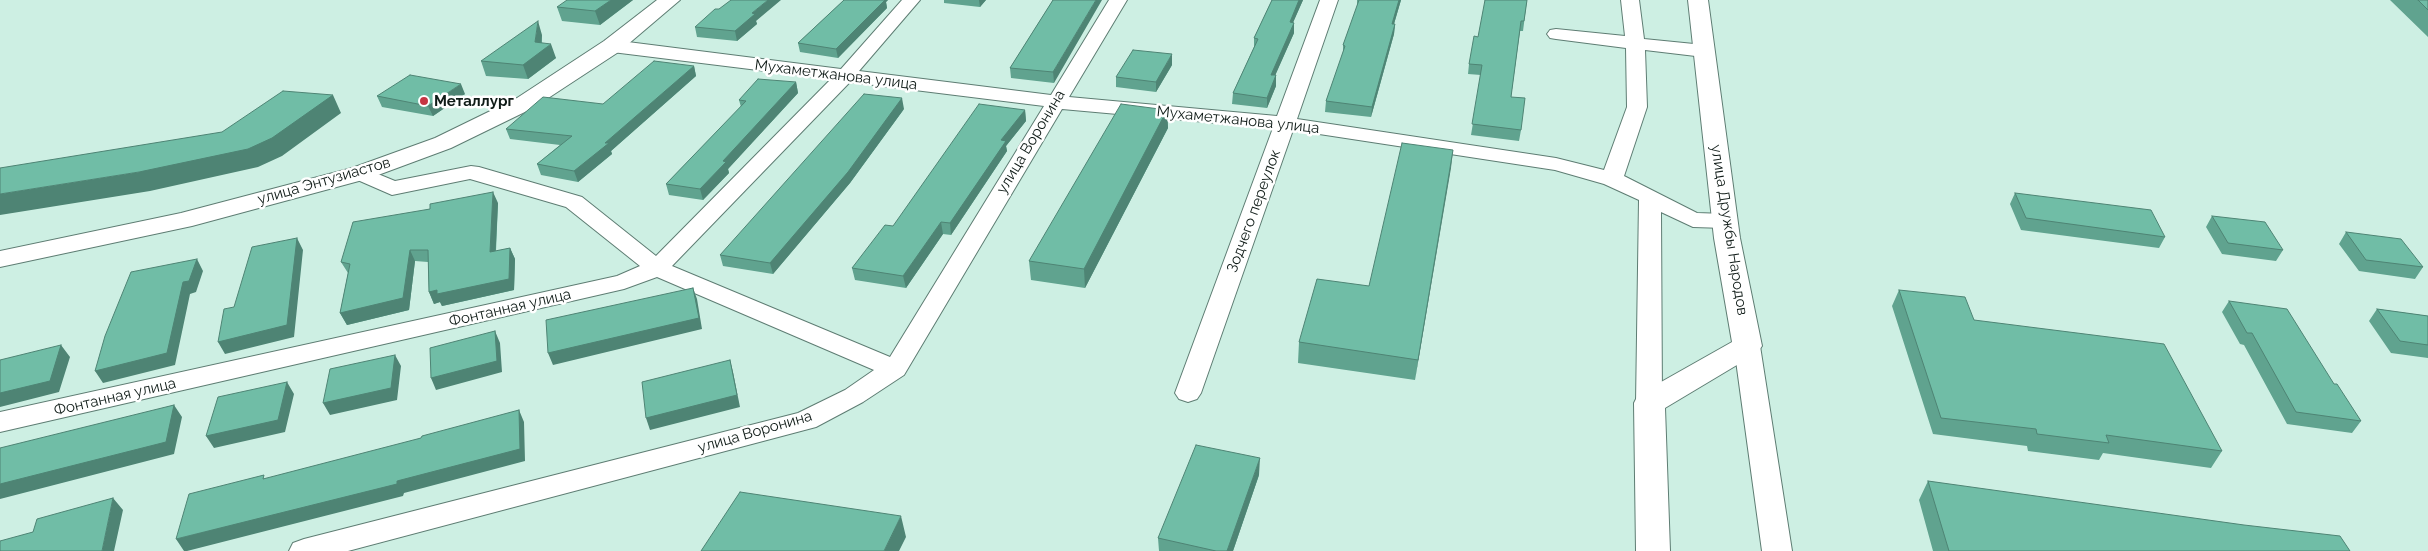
<!DOCTYPE html>
<html>
<head>
<meta charset="utf-8">
<style>
	body { margin:0 }
	canvas { display:block; background:#cdefe3 }
</style>
</head>
<body>
<canvas width="2428" height="551"></canvas>
<script>
const ctx = document.querySelector('canvas').getContext('2d');
ctx.lineJoin = 'round';
const shape = rows => new Path2D(rows.map(r => 'M' + r).join(''));
function stroke(path, color, width, dash) { ctx.strokeStyle = color; ctx.lineWidth = width; ctx.lineCap = dash ? 'butt' : 'round'; ctx.setLineDash(dash || []); ctx.stroke(path); }
function fillPath(path, color) { ctx.fillStyle = color; ctx.fill(path, 'evenodd'); }
function label(font, color, halo, rows, align = 'center') {
  ctx.font = font + ' Raleway,sans-serif'; ctx.lineWidth = 5; ctx.setLineDash([]); ctx.textBaseline = 'middle'; ctx.strokeStyle = halo; ctx.fillStyle = color; for (const [text, x, y, turn = 0] of rows) {
    ctx.save(); ctx.translate(x, y); ctx.rotate((+turn || 0) * Math.PI / 180); ctx.textAlign = isNaN(turn) ? turn : align; if (halo) ctx.strokeText(text, 0, 0); ctx.fillText(text, 0, 0); ctx.restore();
  }
}
const street = shape([
	[902,0,920,0,859,71,1051,95,1109,0,1127,0,1069,97,1277,116,1320,0,1338,0,1297,119,1556,158,1604,170,1627,107,1626,48,1556,39,1550,38,1547,34,1550,30,1556,29,1625,36,1621,0,1639,0,1644,39,1704,45,1711,47,1713,51,1711,55,1704,57,1645,50,1647,107,1624,176,1697,213,1725,214,1733,216,1736,221,1733,226,1725,228,1693,227,1661,212,1662,403,1658,410,1649,412,1640,410,1636,403,1639,200,1604,184,1555,170,1293,130,1201,393,1197,399,1188,402,1179,399,1175,393,1273,128,1062,109,904,375,863,402,816,427,348,551,289,551,293,543,304,539,798,413,845,390,874,370,657,277,624,289,0,432,0,412,617,276,640,266,566,207,470,179,392,195,353,178,350,173,353,168,361,167,395,181,471,166,479,167,582,197,656,256,831,79,612,52,605,50,603,46,605,42,612,40,841,69,902,0],
	[850,82,1044,106,890,357,672,266,850,82],
	[1747,338,1756,340,1760,346,1792,551,1762,551,1734,346,1738,340,1747,338]
]);
const secondary = shape([
	[657,0,680,0,620,51,533,108,451,148,370,178,192,226,0,267,0,251,181,213,352,168,435,138,517,98,604,41,657,0],
	[1688,0,1708,0,1740,238,1762,346,1757,353,1665,408,1670,551,1636,551,1634,403,1638,395,1732,342,1714,238,1688,0]
]);
const wall = shape([
	[633,0,600,25,562,21,557,7],
	[844,0,888,0,886,2,887,8,838,58,800,52,798,43],
	[944,0,986,0,980,7,944,3],
	[1053,0,1054,83,1011,78,1010,68],
	[1272,0,1303,0,1293,22,1294,23,1294,33,1275,75,1276,75,1276,86,1267,108,1232,104,1233,93,1254,47,1254,38],
	[1357,0,1401,0,1394,24,1395,24,1394,34,1371,117,1325,112,1326,101,1343,53,1343,45,1357,8],
	[1527,0,1523,31,1520,31,1511,97,1521,130,1519,141,1471,135,1481,75,1468,74,1469,64],
	[2390,0,2428,0,2428,37],
	[756,21,757,24,737,41,697,37,695,27],
	[542,35,542,43,556,58,528,79,486,76,481,61],
	[1172,65,1156,92,1116,87,1116,77],
	[694,66,696,76,611,151,612,154,578,182,541,175,537,164,560,145,510,139,506,129,603,104],
	[796,82,798,93,728,169,729,173,703,200,669,195,666,184,741,107,739,100],
	[465,94,433,116,382,107,377,96],
	[904,109,850,183,773,274,723,266,720,255],
	[1025,110,1026,121,1006,146,1007,151,951,235,943,234,906,288,855,280,852,268,893,226],
	[1167,110,1168,128,1085,288,1031,280,1029,261],
	[1453,150,1415,380,1298,363,1299,342,1369,286],
	[2015,193,2165,237,2159,248,2021,230,2010,204],
	[498,203,496,251,510,248,515,259,514,290,442,306,440,302,434,304,429,292,428,262,415,261,409,310,347,325,340,313,348,273,341,262],
	[2212,216,2283,250,2276,261,2222,254,2206,227],
	[2346,232,2423,267,2415,279,2359,271,2339,244],
	[1899,290,1974,320,2222,451,2211,468,2103,453,2099,460,2028,451,2027,446,1933,434,1892,306],
	[2229,301,2334,384,2361,421,2352,433,2287,424,2244,345,2240,344,2222,312],
	[2377,309,2428,316,2428,358,2391,353,2369,321],
	[1259,475,1233,551,1159,551,1158,538],
	[1928,481,2350,551,1933,551,1919,500]
]);
const shadedWall = shape([
	[611,0,633,0,600,25,595,11],
	[768,0,781,0,756,21,757,24,737,41,735,31,752,13],
	[879,0,888,0,886,2,887,8,838,58,836,49],
	[979,0,986,0,980,7],
	[1096,0,1102,0,1054,83,1053,72],
	[1299,0,1303,0,1289,32,1290,22],
	[1399,0,1401,0,1391,34,1392,24],
	[538,21,542,35,540,52,551,44,556,58,528,79,523,65,535,42],
	[1294,23,1294,33,1271,85,1271,75],
	[1395,24,1394,34,1371,117,1372,107],
	[1172,54,1172,65,1156,92,1156,82],
	[694,66,696,76,611,151,612,154,578,182,574,171,605,143],
	[1276,75,1276,86,1267,108,1267,98],
	[796,82,798,93,728,169,729,173,703,200,700,189,723,161],
	[461,84,465,94,433,116,428,106],
	[333,95,341,113,282,156,258,167,150,191,0,215,0,194,139,172],
	[902,98,904,109,850,183,773,274,770,263],
	[1025,110,1026,121,1006,146,1007,151,951,235,950,223,1001,140],
	[1167,110,1168,128,1085,288,1084,269],
	[1453,150,1451,168,1415,380,1418,360],
	[493,192,498,203,495,263,490,252],
	[941,222,943,234,906,288,903,276],
	[297,238,303,250,294,337,225,354,218,342],
	[510,248,515,259,514,290,442,306,440,302,434,304,429,292],
	[410,250,415,261,409,310,347,325,340,313],
	[197,259,203,271,196,292,190,294,175,365,103,383,95,371,183,282],
	[693,288,697,299,702,329,553,365,548,353],
	[495,331,500,343,502,372,436,390,431,378],
	[61,345,70,357,59,392,0,407,0,393],
	[395,355,401,366,397,400,330,415,323,403],
	[730,360,733,372,740,407,650,430,646,418],
	[287,382,294,394,285,432,214,448,206,436],
	[174,405,182,417,174,454,0,499,0,484],
	[519,410,524,422,525,461,404,493,403,496,187,551,184,551,176,539,397,481],
	[1260,458,1259,475,1233,551,1227,551],
	[113,498,123,510,114,551,102,551],
	[901,516,906,537,899,551,884,551]
]);
const building = shape([
	[567,0,611,0,595,11,557,7,567,0],
	[731,0,768,0,752,13,755,14,735,31,695,27,715,9,719,9,731,0],
	[844,0,885,0,836,49,798,43,844,0],
	[1053,0,1096,0,1053,72,1010,68,1053,0],
	[1272,0,1299,0,1290,22,1294,23,1271,75,1276,75,1267,98,1233,93,1258,39,1254,38,1272,0],
	[1359,0,1399,0,1392,24,1395,24,1372,107,1326,101,1345,46,1343,45,1359,0],
	[1485,0,1527,0,1524,21,1521,21,1511,97,1525,98,1521,130,1472,124,1482,65,1469,64,1474,36,1478,37,1485,0],
	[2418,0,2428,0,2428,10,2418,0],
	[538,21,535,42,551,44,523,65,481,61,538,21],
	[1133,50,1172,54,1156,82,1116,77,1133,50],
	[654,61,694,66,605,143,609,143,574,171,537,164,572,136,506,129,543,97,603,104,654,61],
	[410,75,461,84,428,106,377,96,410,75],
	[758,79,796,82,723,161,726,162,700,189,666,184,746,101,739,100,758,79],
	[283,91,333,95,272,138,248,149,139,172,0,194,0,168,222,132,283,91],
	[864,94,902,98,848,172,770,263,720,255,864,94],
	[979,104,1025,110,1001,140,1006,141,950,223,941,222,903,276,852,268,885,225,893,226,979,104],
	[1121,104,1167,110,1084,269,1029,261,1121,104],
	[1402,143,1453,150,1418,360,1299,342,1317,279,1369,286,1402,143],
	[493,192,490,252,510,248,509,279,437,294,437,290,429,292,428,250,410,250,403,298,340,313,350,264,341,262,353,222,430,209,430,204,493,192],
	[2015,193,2151,210,2165,237,2026,218,2015,193],
	[2212,216,2265,222,2283,250,2228,243,2212,216],
	[2346,232,2401,239,2423,267,2366,260,2346,232],
	[297,238,287,325,218,342,224,309,234,307,252,247,297,238],
	[197,259,189,281,183,282,167,353,95,371,105,336,131,272,197,259],
	[693,288,699,318,548,353,546,320,693,288],
	[1899,290,1965,297,1974,320,2164,344,2222,451,2106,435,2109,443,2037,434,2036,429,1941,418,1899,290],
	[2229,301,2287,309,2334,384,2337,384,2361,421,2296,412,2252,333,2247,333,2229,301],
	[2377,309,2428,316,2428,345,2400,341,2377,309],
	[495,331,497,361,431,378,430,348,495,331],
	[61,345,50,381,0,393,0,360,61,345],
	[395,355,391,388,323,403,330,369,395,355],
	[730,360,737,395,646,418,642,382,730,360],
	[287,382,278,420,206,436,218,397,287,382],
	[174,405,166,442,0,484,0,448,174,405],
	[519,410,520,449,397,481,397,484,176,539,189,494,264,475,263,479,421,438,422,436,519,410],
	[1196,445,1260,458,1227,551,1216,551,1158,538,1196,445],
	[1928,481,2244,525,2340,536,2350,551,1949,551,1928,481],
	[740,492,901,516,884,551,701,551,740,492],
	[113,498,102,551,0,551,0,541,33,532,37,519,113,498]
]);
const markers = [
	[424,101,5,"#c53543"]
];
const streetNames = [
	["Мухаметжанова улица",836,75,7],
	["Мухаметжанова улица",1238,120,6],
	["улица Воронина",1031,142,-59],
	["улица Энтузиастов",324,181,-16],
	["Зодчего переулок",1254,211,-70],
	["улица Дружбы Народов",1729,230,81],
	["Фонтанная улица",510,308,-13],
	["Фонтанная улица",115,397,-13],
	["улица Воронина",755,432,-16]
];
const poiNames = [
	["Металлург",434,101]
];
stroke(street, '#5e7d73', 2);
stroke(secondary, '#5e7d73', 2);
fillPath(street, '#fff');
fillPath(secondary, '#fff');
fillPath(wall, '#60a38f');
fillPath(shadedWall, '#4e8474');
fillPath(building, '#70bda6');
stroke(building, '#4e8474', 1);
for (const [x, y, r, color] of markers) { const dot = new Path2D(); dot.arc(x, y, r, 0, 2 * Math.PI); ctx.fillStyle = color; ctx.fill(dot); stroke(dot, '#fff', 2); }
label('15px', '#0f1b17', '#fff', streetNames);
label('bold 15px', '#0f1b17', '#fff', poiNames, 'left');
</script>
</body>
</html>
